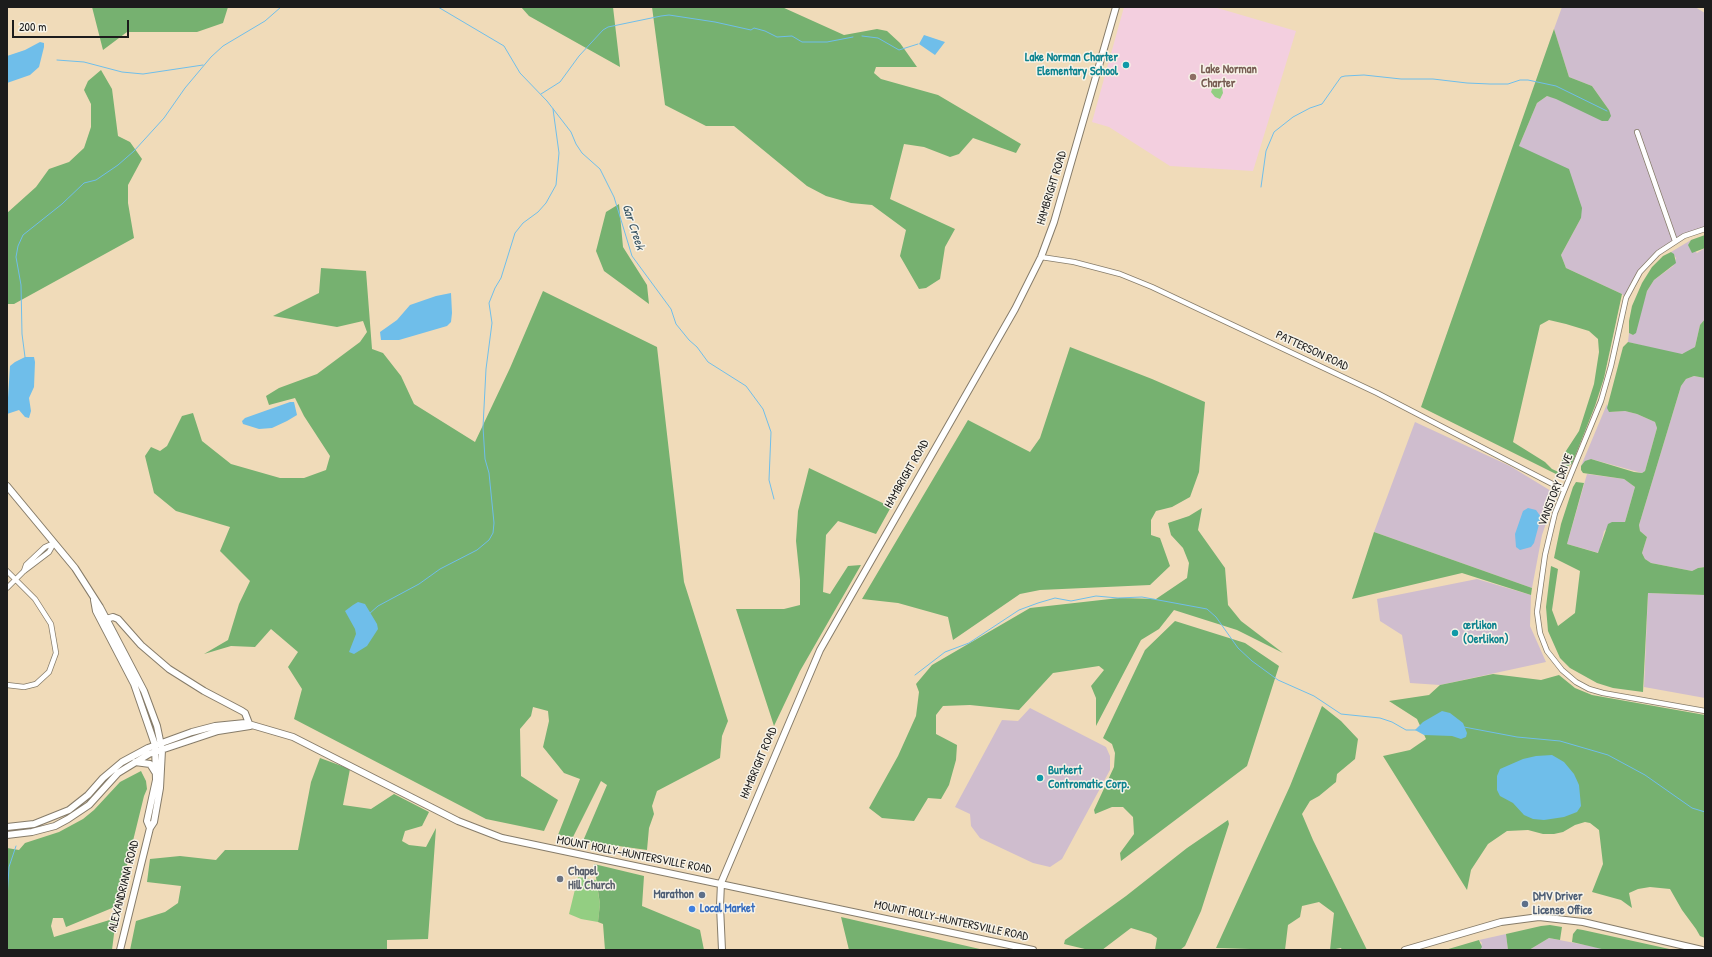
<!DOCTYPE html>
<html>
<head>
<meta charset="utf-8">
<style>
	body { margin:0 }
	#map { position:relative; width:1712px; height:957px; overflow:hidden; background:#f0dbb9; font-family:"Patrick Hand",sans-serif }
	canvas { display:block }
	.frame { position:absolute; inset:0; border:8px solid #1c1c1c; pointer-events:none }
	.scale { position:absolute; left:12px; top:20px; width:117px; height:18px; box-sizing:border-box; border:2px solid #1c1c1c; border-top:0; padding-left:5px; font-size:12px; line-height:14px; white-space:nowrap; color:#1c1c1c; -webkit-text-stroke:3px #f7f3e8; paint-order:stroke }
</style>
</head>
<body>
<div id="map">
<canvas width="1712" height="957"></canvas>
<div class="frame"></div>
<div class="scale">200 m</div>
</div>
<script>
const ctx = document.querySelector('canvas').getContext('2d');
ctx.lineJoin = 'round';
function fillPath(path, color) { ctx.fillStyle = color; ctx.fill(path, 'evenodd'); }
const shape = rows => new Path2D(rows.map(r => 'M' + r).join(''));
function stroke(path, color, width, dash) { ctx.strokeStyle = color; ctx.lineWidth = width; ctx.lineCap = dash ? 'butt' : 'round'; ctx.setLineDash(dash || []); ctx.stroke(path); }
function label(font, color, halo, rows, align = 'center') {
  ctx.font = font + ' "Patrick Hand",sans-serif'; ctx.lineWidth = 3; ctx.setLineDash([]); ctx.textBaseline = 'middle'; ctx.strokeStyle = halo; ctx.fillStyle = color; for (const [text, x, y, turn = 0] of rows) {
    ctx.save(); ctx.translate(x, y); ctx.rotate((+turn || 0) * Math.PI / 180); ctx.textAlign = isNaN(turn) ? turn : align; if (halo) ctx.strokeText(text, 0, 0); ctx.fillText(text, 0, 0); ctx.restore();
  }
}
const built = shape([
	[1124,7,1214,7,1296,31,1253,171,1170,166,1109,127,1092,122]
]);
const industrial = shape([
	[1562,7,1695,7,1705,13,1705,229,1694,232,1651,259,1626,298,1622,294,1566,268,1561,255,1581,218,1519,146,1537,103,1547,96,1609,110,1592,86,1569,77,1554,29],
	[1691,240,1688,245,1697,253,1705,248,1705,319,1700,325,1695,347,1687,352,1679,355,1628,342,1629,333,1633,335,1647,291,1654,280,1673,266,1676,258,1671,252],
	[1694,376,1705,378,1705,567,1698,568,1692,571,1651,563,1645,559,1642,553,1647,537,1640,531,1639,525,1681,386,1686,379],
	[1607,404,1609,412,1625,411,1637,414,1655,422,1657,428,1645,471,1642,473,1591,459,1581,466],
	[1415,422,1510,466,1556,494,1542,535,1532,588,1374,532],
	[1587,474,1624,479,1635,487,1625,522,1617,522,1604,531,1599,553,1567,544],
	[1477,579,1531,595,1530,626,1546,662,1440,685,1410,683,1402,635,1380,621,1377,599],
	[1648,593,1705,595,1705,698,1644,687],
	[1030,708,1106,747,1110,756,1110,770,1062,859,1050,867,1033,863,980,838,971,826,970,814,955,807,1002,720,1018,721],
	[1506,934,1508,950,1479,950,1482,943,1479,940],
	[1549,938,1606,949,1529,950]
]);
const green = shape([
	[1215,86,1222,87,1223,93,1220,99,1215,97,1211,92,1213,87],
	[578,877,596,880,600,904,598,922,581,919,569,914]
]);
const forest = shape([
	[92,7,228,7,223,23,197,32,127,32,103,50],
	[521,7,613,7,620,67,529,16],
	[652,7,782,7,844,35,877,29,887,31,900,43,917,67,876,67,874,73,881,79,938,95,1021,144,1016,153,973,138,959,154,950,157,924,147,904,144,890,199,955,229,945,247,940,279,926,288,919,289,900,256,906,230,872,205,851,203,826,196,807,186,734,126,706,126,665,105],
	[1554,29,1569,77,1592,86,1609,110,1611,116,1608,121,1602,121,1556,99,1547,96,1537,103,1519,146,1569,169,1582,208,1581,218,1561,255,1566,268,1622,294,1604,378,1595,406,1572,464,1566,467,1562,465,1562,457,1579,431,1594,384,1599,352,1598,339,1589,331,1566,324,1549,320,1540,325,1513,442,1545,462,1552,469,1565,475,1564,478,1421,407],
	[101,70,112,89,118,136,130,142,142,159,128,185,128,203,134,238,14,304,7,304,7,213,36,187,49,169,69,162,84,148,91,127,91,104,84,90,88,81],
	[619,204,623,247,647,285,649,304,604,271,596,251,606,212],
	[1705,235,1705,248,1692,253,1688,245,1691,240],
	[1671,252,1674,254,1676,263,1654,280,1647,291,1636,333,1633,335,1629,333,1629,321,1632,306,1642,283,1652,267,1663,256],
	[321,268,366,271,372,349,383,353,401,376,414,404,475,442,510,368,543,291,657,347,684,582,728,721,722,736,720,758,657,791,652,806,654,814,649,828,647,850,583,841,607,785,601,781,573,837,558,835,580,779,564,773,543,747,549,721,548,711,533,707,531,716,520,729,521,776,558,800,544,831,486,819,294,719,302,689,288,667,298,652,271,629,255,647,231,646,204,654,228,640,239,604,250,581,220,551,230,527,176,511,154,493,145,456,151,447,160,451,167,446,182,416,193,413,202,441,231,464,280,478,304,478,326,470,330,456,304,416,295,398,269,405,266,396,279,388,317,374,360,342,367,332,363,321,337,327,273,316,319,293],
	[1705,319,1705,378,1694,376,1686,379,1681,386,1639,525,1640,531,1647,537,1642,553,1645,559,1651,563,1692,571,1698,568,1705,567,1705,595,1648,593,1643,692,1613,688,1597,683,1570,668,1560,658,1548,631,1546,607,1551,566,1558,569,1552,610,1558,626,1575,613,1580,571,1554,558,1561,524,1573,487,1576,482,1584,483,1567,544,1598,553,1608,524,1612,522,1625,522,1635,487,1624,479,1583,473,1581,470,1581,466,1585,461,1591,459,1634,472,1642,473,1645,471,1657,428,1655,422,1637,414,1625,411,1609,412,1607,408,1623,347,1628,342,1682,354,1695,347,1700,325],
	[1070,347,1152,379,1205,402,1199,472,1190,497,1172,507,1156,511,1151,520,1151,535,1160,538,1170,566,1150,585,1040,590,1020,594,953,640,948,617,898,603,862,599,968,420,1030,452,1040,438],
	[809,468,891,507,876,534,838,521,826,535,823,592,830,594,848,566,861,565,800,671,774,726,736,609,784,609,800,605,800,580,796,541,798,511],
	[1202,508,1198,530,1225,568,1228,605,1241,621,1283,653,1237,630,1174,610,1159,629,1141,640,1096,726,1096,698,1091,686,1104,670,1099,666,1053,673,1019,710,970,705,943,706,936,715,936,734,957,745,956,760,949,785,941,799,928,798,914,821,882,818,869,808,898,756,916,716,919,692,916,684,932,665,1030,608,1119,598,1156,599,1187,578,1189,563,1183,548,1171,535,1168,523,1189,516],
	[1374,532,1532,588,1531,595,1462,573,1352,599],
	[1175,621,1245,643,1279,666,1247,766,1121,861,1120,853,1134,834,1133,817,1123,807,1112,807,1095,814,1094,810,1114,767,1115,753,1112,744,1103,738,1145,650],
	[1493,674,1541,680,1559,675,1575,688,1592,695,1705,715,1705,938,1700,936,1696,929,1682,910,1670,889,1650,887,1638,889,1629,893,1632,908,1621,900,1592,892,1603,864,1599,830,1590,823,1585,822,1575,825,1563,832,1554,834,1543,834,1528,830,1507,831,1488,844,1471,870,1467,890,1383,756,1410,750,1426,739,1417,719,1389,701,1429,695,1440,685],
	[1322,706,1341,721,1358,739,1355,759,1337,774,1336,782,1319,796,1310,801,1302,814,1313,840,1367,950,1342,950,1341,948,1330,950,1334,913,1319,902,1302,906,1300,917,1288,925,1285,950,1216,948,1290,786],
	[320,758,350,769,343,805,371,809,394,794,429,812,422,826,405,831,402,841,409,845,426,847,436,828,428,939,387,940,387,950,130,950,136,921,165,912,178,903,181,886,147,882,150,859,180,856,216,860,225,850,298,850,311,782],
	[141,771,146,781,147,789,144,796,117,906,66,927,63,918,53,918,51,926,54,937,116,918,112,950,7,950,7,848,19,850,25,843,59,832,83,819,94,810,120,782],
	[1228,820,1229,824,1201,911,1185,946,1180,950,1155,950,1157,938,1151,934,1131,928,1102,950,1089,950,1064,944,1065,940,1126,896,1187,848],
	[594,864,644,876,642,906,700,930,704,950,605,950,603,924,598,922,600,904],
	[841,917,984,950,849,950],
	[1550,925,1562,927,1560,940,1549,938,1529,950,1508,950,1506,934,1541,926],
	[1577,929,1583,930,1674,950,1606,950,1572,942,1573,934],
	[1479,940,1482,947,1480,950,1445,950]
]);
const water = shape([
	[924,35,945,42,935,55,919,44],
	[40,42,44,43,44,47,39,67,30,75,7,83,7,56,25,50],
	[451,293,452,313,451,322,447,326,399,340,381,340,380,332,397,320,410,305,436,296],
	[25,357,34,357,35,362,34,387,29,398,31,411,29,418,25,417,19,410,7,414,10,366,15,362],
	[290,402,294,402,297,415,287,421,272,428,259,429,243,424,242,421,245,418],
	[1528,508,1536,510,1541,517,1534,543,1531,547,1520,550,1516,547,1515,534,1523,511],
	[358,602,365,604,377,624,378,629,367,646,354,654,349,652,356,634,355,629,345,611,353,605],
	[1442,711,1450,713,1463,723,1467,733,1466,737,1461,739,1452,736,1424,735,1415,730,1423,722],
	[1552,755,1564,762,1574,774,1579,785,1581,806,1577,812,1564,817,1544,820,1533,819,1524,815,1513,803,1500,796,1497,790,1497,776,1500,769,1523,759,1536,756]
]);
const stream = shape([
	[438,7,504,46,520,73,547,101,571,132,576,144,582,153,600,169,614,197,632,256,671,309,676,324,689,340,697,347,708,362,746,386,763,409,771,432,769,480,774,499],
	[862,36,878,38,899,50,918,44],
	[57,60,84,62,122,72,143,74,203,65],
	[541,94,560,82,579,56,603,30,608,27,661,16,669,15,715,22,751,30,754,28,765,31,777,37,792,36,802,42,827,42,853,37],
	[1261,187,1266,151,1274,132,1293,117,1310,108,1322,104,1336,84,1341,77,1345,76,1364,75,1401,79,1433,79,1467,83,1490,84,1508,84,1520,80,1528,80,1556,86,1607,111],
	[25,357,22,334,21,285,16,257,18,246,23,235,62,204,84,183,96,180,118,165,134,151,164,118,185,88,211,57,223,46,265,21,281,7],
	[369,614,378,606,419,584,440,569,477,550,489,540,493,533,494,523,489,473,485,459,483,427,486,369,492,323,489,303,495,288,501,278,515,233,523,223,538,212,546,203,556,185,559,153,553,109],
	[915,675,945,652,969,643,1019,610,1038,603,1055,598,1071,601,1096,596,1118,598,1142,597,1207,609,1216,617,1238,648,1252,661,1278,680,1314,696,1341,714,1380,718,1392,722,1406,730,1416,730],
	[1464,727,1517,737,1560,741,1608,755,1645,775,1692,808,1705,812],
	[7,899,9,867,16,846]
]);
const street = shape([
	[1637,132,1675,241],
	[1705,229,1684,236,1658,253,1640,272,1626,298,1611,366,1601,401,1555,513,1545,555,1537,612,1540,633,1547,651,1562,670,1576,682,1589,689,1603,693,1705,711],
	[1041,257,1074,262,1120,274,1152,287,1377,393,1564,490],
	[7,571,35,599,51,624,56,653,49,672,36,684,24,687,7,685],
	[24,571,26,565,45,547,54,543],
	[7,588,24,571,49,552,54,543]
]);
const secondary = shape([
	[7,486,75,568,100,607,144,691,157,726,162,750,160,788,154,822,150,828,120,950],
	[94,600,96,611,134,684,155,745,156,780,147,821,150,828],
	[106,619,113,617,118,619,141,645,169,669,204,691,242,711,245,713,250,726],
	[135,762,150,764,155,772],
	[7,827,34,824,69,810,88,795,103,778,122,762,148,748,192,732,215,726,245,723,293,737,458,821,502,838,1033,950],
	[7,835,32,832,55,826,68,819,89,805,118,773,149,754,218,731,250,726],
	[722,950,720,906,721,883,820,650,1015,309,1041,257,1054,222,1116,7],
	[1405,950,1501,922,1539,917,1583,922,1702,950]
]);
const markers = [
	[1126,65,4,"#0f9aa8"],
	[1193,77,4,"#8d6e63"],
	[1455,633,4,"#0f9aa8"],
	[1040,778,4,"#0f9aa8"],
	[560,879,4,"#6b7280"],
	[702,895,4,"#5c6f8a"],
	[1525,904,4,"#5c6f8a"],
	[692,909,4,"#3f7fe0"]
];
const cultureNames = [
	["Lake Norman Charter",1118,58,"right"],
	["Elementary School",1118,72,"right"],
	["œrlikon",1463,626],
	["(Oerlikon)",1463,640],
	["Burkert",1048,771],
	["Contromatic Corp.",1048,785]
];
const educationNames = [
	["Lake Norman",1201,70],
	["Charter",1201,84]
];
const streetNames = [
	["HAMBRIGHT ROAD",1052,188,-73],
	["PATTERSON ROAD",1312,351,25],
	["HAMBRIGHT ROAD",907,474,-60],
	["VANSTORY DRIVE",1556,490,-69],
	["HAMBRIGHT ROAD",759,763,-67],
	["MOUNT HOLLY-HUNTERSVILLE ROAD",634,855,11],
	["ALEXANDRIANA ROAD",124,886,-76],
	["MOUNT HOLLY-HUNTERSVILLE ROAD",951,921,12]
];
const worshipNames = [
	["Chapel",568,872],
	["Hill Church",568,886]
];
const serviceNames = [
	["Marathon",694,895],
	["DMV Driver",1533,897,"left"],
	["License Office",1533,911,"left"]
];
const shopNames = [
	["Local Market",700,909]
];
const waterNames = [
	["Gar Creek",633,227,72]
];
fillPath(built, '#f3cfdf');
fillPath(industrial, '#cfbdce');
fillPath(green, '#93ce82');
fillPath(forest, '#76b170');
fillPath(water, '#6fbeea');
stroke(stream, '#6fbeea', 1);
stroke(street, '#867c6a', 6);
stroke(secondary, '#867c6a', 8);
stroke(street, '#fff', 4.5);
stroke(secondary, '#fff', 6);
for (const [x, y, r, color] of markers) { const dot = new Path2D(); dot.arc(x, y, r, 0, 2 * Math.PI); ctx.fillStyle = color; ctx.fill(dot); stroke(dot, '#f7f3e8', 1.5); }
label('bold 12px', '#0d838f', '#f7f3e8', cultureNames, 'left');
label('bold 12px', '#785e54', '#f7f3e8', educationNames, 'left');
label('12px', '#1c1c1c', '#f7f3e8', streetNames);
label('bold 12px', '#5b616d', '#f7f3e8', worshipNames, 'left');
label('bold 12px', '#4e5e75', '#f7f3e8', serviceNames, 'right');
label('bold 12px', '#366cbe', '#f7f3e8', shopNames, 'left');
label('italic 13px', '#395564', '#f7f3e8', waterNames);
</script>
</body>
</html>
